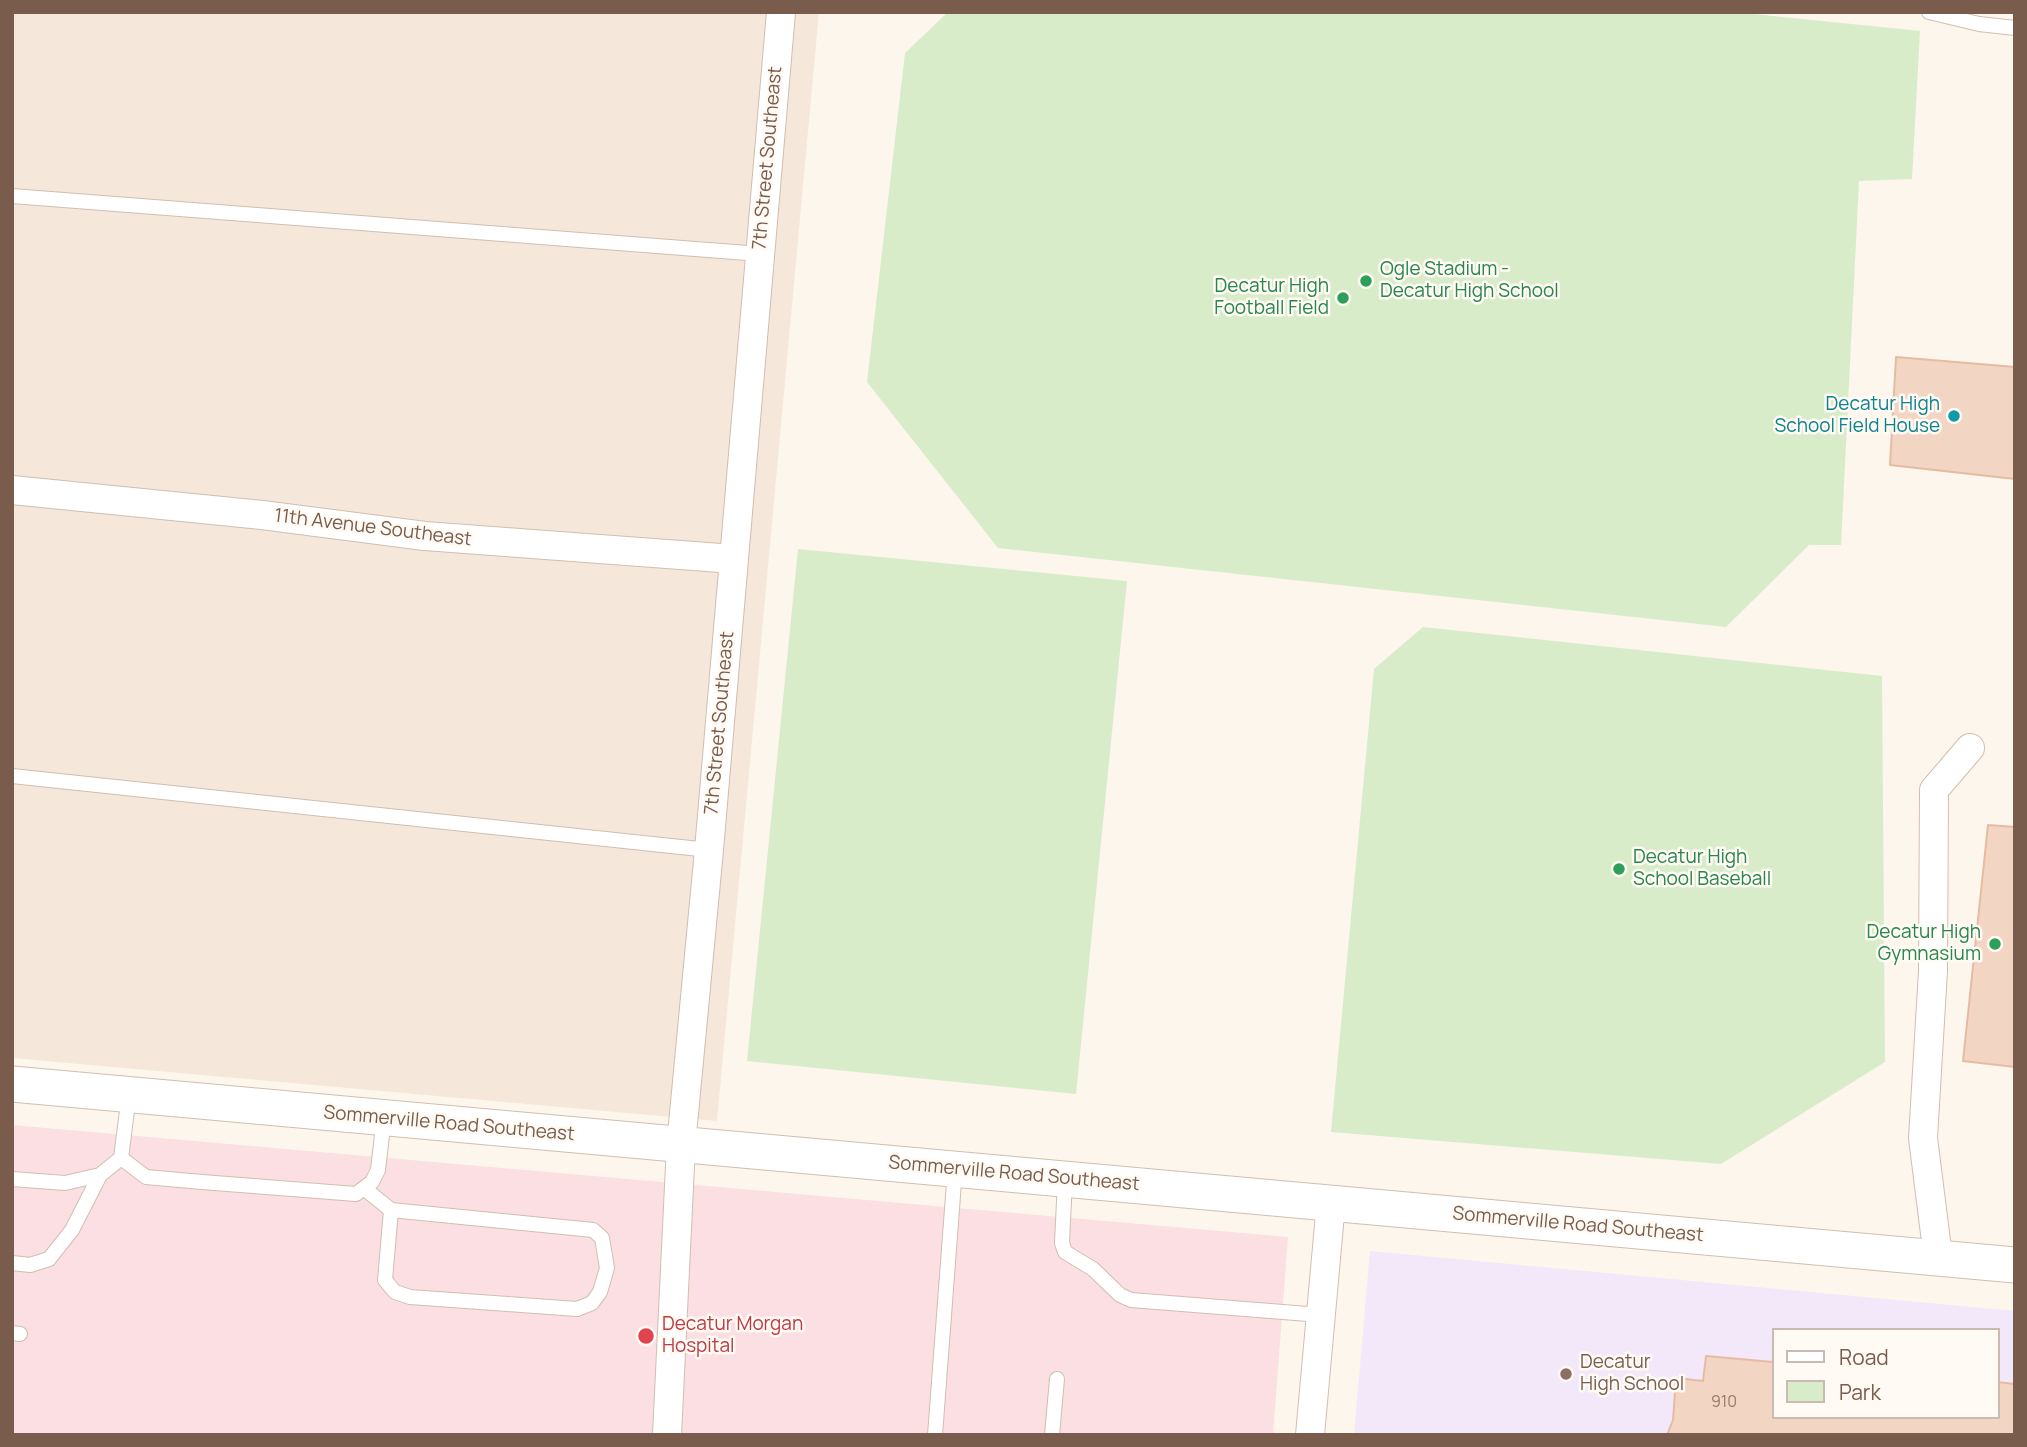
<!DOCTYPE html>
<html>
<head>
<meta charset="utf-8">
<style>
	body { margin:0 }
	#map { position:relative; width:2027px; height:1447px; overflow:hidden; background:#fdf6ec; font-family:Manrope,sans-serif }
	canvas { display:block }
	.frame { position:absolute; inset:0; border:14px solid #7a5c4d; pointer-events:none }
	.legend { position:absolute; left:1772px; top:1328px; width:228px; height:91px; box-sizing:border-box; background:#fffaf3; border:2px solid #cabbb1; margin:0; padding:9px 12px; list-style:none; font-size:21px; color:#7a5c4d }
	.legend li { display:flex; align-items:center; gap:14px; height:35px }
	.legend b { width:35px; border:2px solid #cabbb1 }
</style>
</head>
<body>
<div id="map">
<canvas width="2027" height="1447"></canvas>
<div class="frame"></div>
<ul class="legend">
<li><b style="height:9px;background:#fff"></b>Road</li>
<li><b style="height:19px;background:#d8ecc9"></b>Park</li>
</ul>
</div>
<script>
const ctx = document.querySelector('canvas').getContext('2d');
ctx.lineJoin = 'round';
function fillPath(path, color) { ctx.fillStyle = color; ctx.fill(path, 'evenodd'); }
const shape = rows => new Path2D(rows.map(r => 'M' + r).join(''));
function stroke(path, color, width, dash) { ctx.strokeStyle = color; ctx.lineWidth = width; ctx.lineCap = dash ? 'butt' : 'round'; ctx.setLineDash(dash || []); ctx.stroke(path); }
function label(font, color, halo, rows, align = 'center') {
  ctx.font = font + ' Manrope,sans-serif'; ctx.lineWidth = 5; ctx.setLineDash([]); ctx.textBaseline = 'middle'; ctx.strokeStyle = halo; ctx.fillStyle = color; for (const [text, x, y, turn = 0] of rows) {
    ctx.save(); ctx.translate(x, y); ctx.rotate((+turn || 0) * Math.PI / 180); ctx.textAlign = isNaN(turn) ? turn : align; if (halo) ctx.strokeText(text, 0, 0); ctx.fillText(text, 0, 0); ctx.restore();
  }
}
const residential = shape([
	[12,12,819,12,717,1121,12,1058]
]);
const education = shape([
	[1370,1251,2015,1311,2015,1435,1354,1435],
	[1773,1330,1997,1330,1997,1417,1773,1417]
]);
const medical = shape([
	[12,1125,1288,1237,1273,1435,12,1435]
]);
const green = shape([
	[948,12,1734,12,1920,31,1912,179,1859,181,1841,545,1809,545,1726,627,998,548,867,382,905,53],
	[798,549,1127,581,1076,1094,747,1061],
	[1423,627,1882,676,1885,1062,1721,1164,1331,1132,1374,669]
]);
const building = shape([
	[1896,357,2015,367,2015,479,1890,465,1896,357],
	[1988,825,2015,827,2015,1067,1963,1061,1988,825],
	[1706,1356,1773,1362,1773,1417,1997,1417,1997,1382,2015,1384,2015,1435,1667,1435,1673,1420,1676,1378,1703,1381,1706,1356]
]);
const service = shape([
	[1929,12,1979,24,2015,28],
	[12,196,760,254],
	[12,776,709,850],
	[129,1095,121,1158,146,1177,202,1182,356,1194,372,1182,378,1170,384,1118],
	[12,1179,65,1183,100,1175],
	[1065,1180,1062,1243,1065,1252,1093,1269,1120,1295,1131,1300,1321,1315],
	[365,1189,391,1210,385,1280,395,1292,410,1297,577,1309,592,1303,600,1292,607,1268,602,1238,593,1230,391,1210],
	[12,1263,30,1265,49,1259,72,1230,100,1175,121,1158],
	[12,1333,20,1334],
	[935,1435,955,1169],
	[1052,1435,1057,1379]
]);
const minor = shape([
	[12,490,262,515,425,536,734,559],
	[1938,1257,1923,1138,1933,971,1934,790,1970,748],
	[667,1435,681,1145,709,850,781,12],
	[1310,1435,1331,1203]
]);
const tertiary = shape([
	[12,1084,2015,1265]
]);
const markers = [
	[1366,281,7,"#2e9e5b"],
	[1343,298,7,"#2e9e5b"],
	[1954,416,7,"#0f9aa8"],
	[1619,869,7,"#2e9e5b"],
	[1995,944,7,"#2e9e5b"],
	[646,1336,9,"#e0444e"],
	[1566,1374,7,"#8d6e63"]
];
const numberNames = [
	["910",1724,1403]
];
const streetNames = [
	["7th Street Southeast",768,158,-85],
	["11th Avenue Southeast",373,528,7],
	["7th Street Southeast",720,723,-85],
	["Sommerville Road Southeast",449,1124,5],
	["Sommerville Road Southeast",1014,1174,5],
	["Sommerville Road Southeast",1578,1225,5]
];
const leisureNames = [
	["Ogle Stadium -",1380,270],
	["Decatur High School",1380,292],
	["Decatur High",1329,287,"right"],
	["Football Field",1329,309,"right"],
	["Decatur High",1633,858],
	["School Baseball",1633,880],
	["Decatur High",1981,933,"right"],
	["Gymnasium",1981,955,"right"]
];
const cultureNames = [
	["Decatur High",1940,405],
	["School Field House",1940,427]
];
const healthNames = [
	["Decatur Morgan",662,1325],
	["Hospital",662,1347]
];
const educationNames = [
	["Decatur",1580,1363],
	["High School",1580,1385]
];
fillPath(residential, '#f5e8da');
fillPath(education, '#f3e8fa');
fillPath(medical, '#fbdfe3');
fillPath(green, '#d8ecc9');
fillPath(building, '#f3d5c3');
stroke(building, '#e6bba3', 2);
stroke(service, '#d1beb0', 16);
stroke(minor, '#d1beb0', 30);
stroke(tertiary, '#d1beb0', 37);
stroke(service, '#fff', 14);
stroke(minor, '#fff', 28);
stroke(tertiary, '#fff', 35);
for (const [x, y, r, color] of markers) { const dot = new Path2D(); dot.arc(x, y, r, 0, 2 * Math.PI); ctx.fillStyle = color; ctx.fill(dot); stroke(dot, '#fffaf3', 2.5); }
label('16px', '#987a6a', null, numberNames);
label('19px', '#7a5c4d', '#fffaf3', streetNames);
label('19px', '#27864d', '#fffaf3', leisureNames, 'left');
label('19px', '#0d838f', '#fffaf3', cultureNames, 'right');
label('19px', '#be3a42', '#fffaf3', healthNames, 'left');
label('19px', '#785e54', '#fffaf3', educationNames, 'left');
</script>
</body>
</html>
